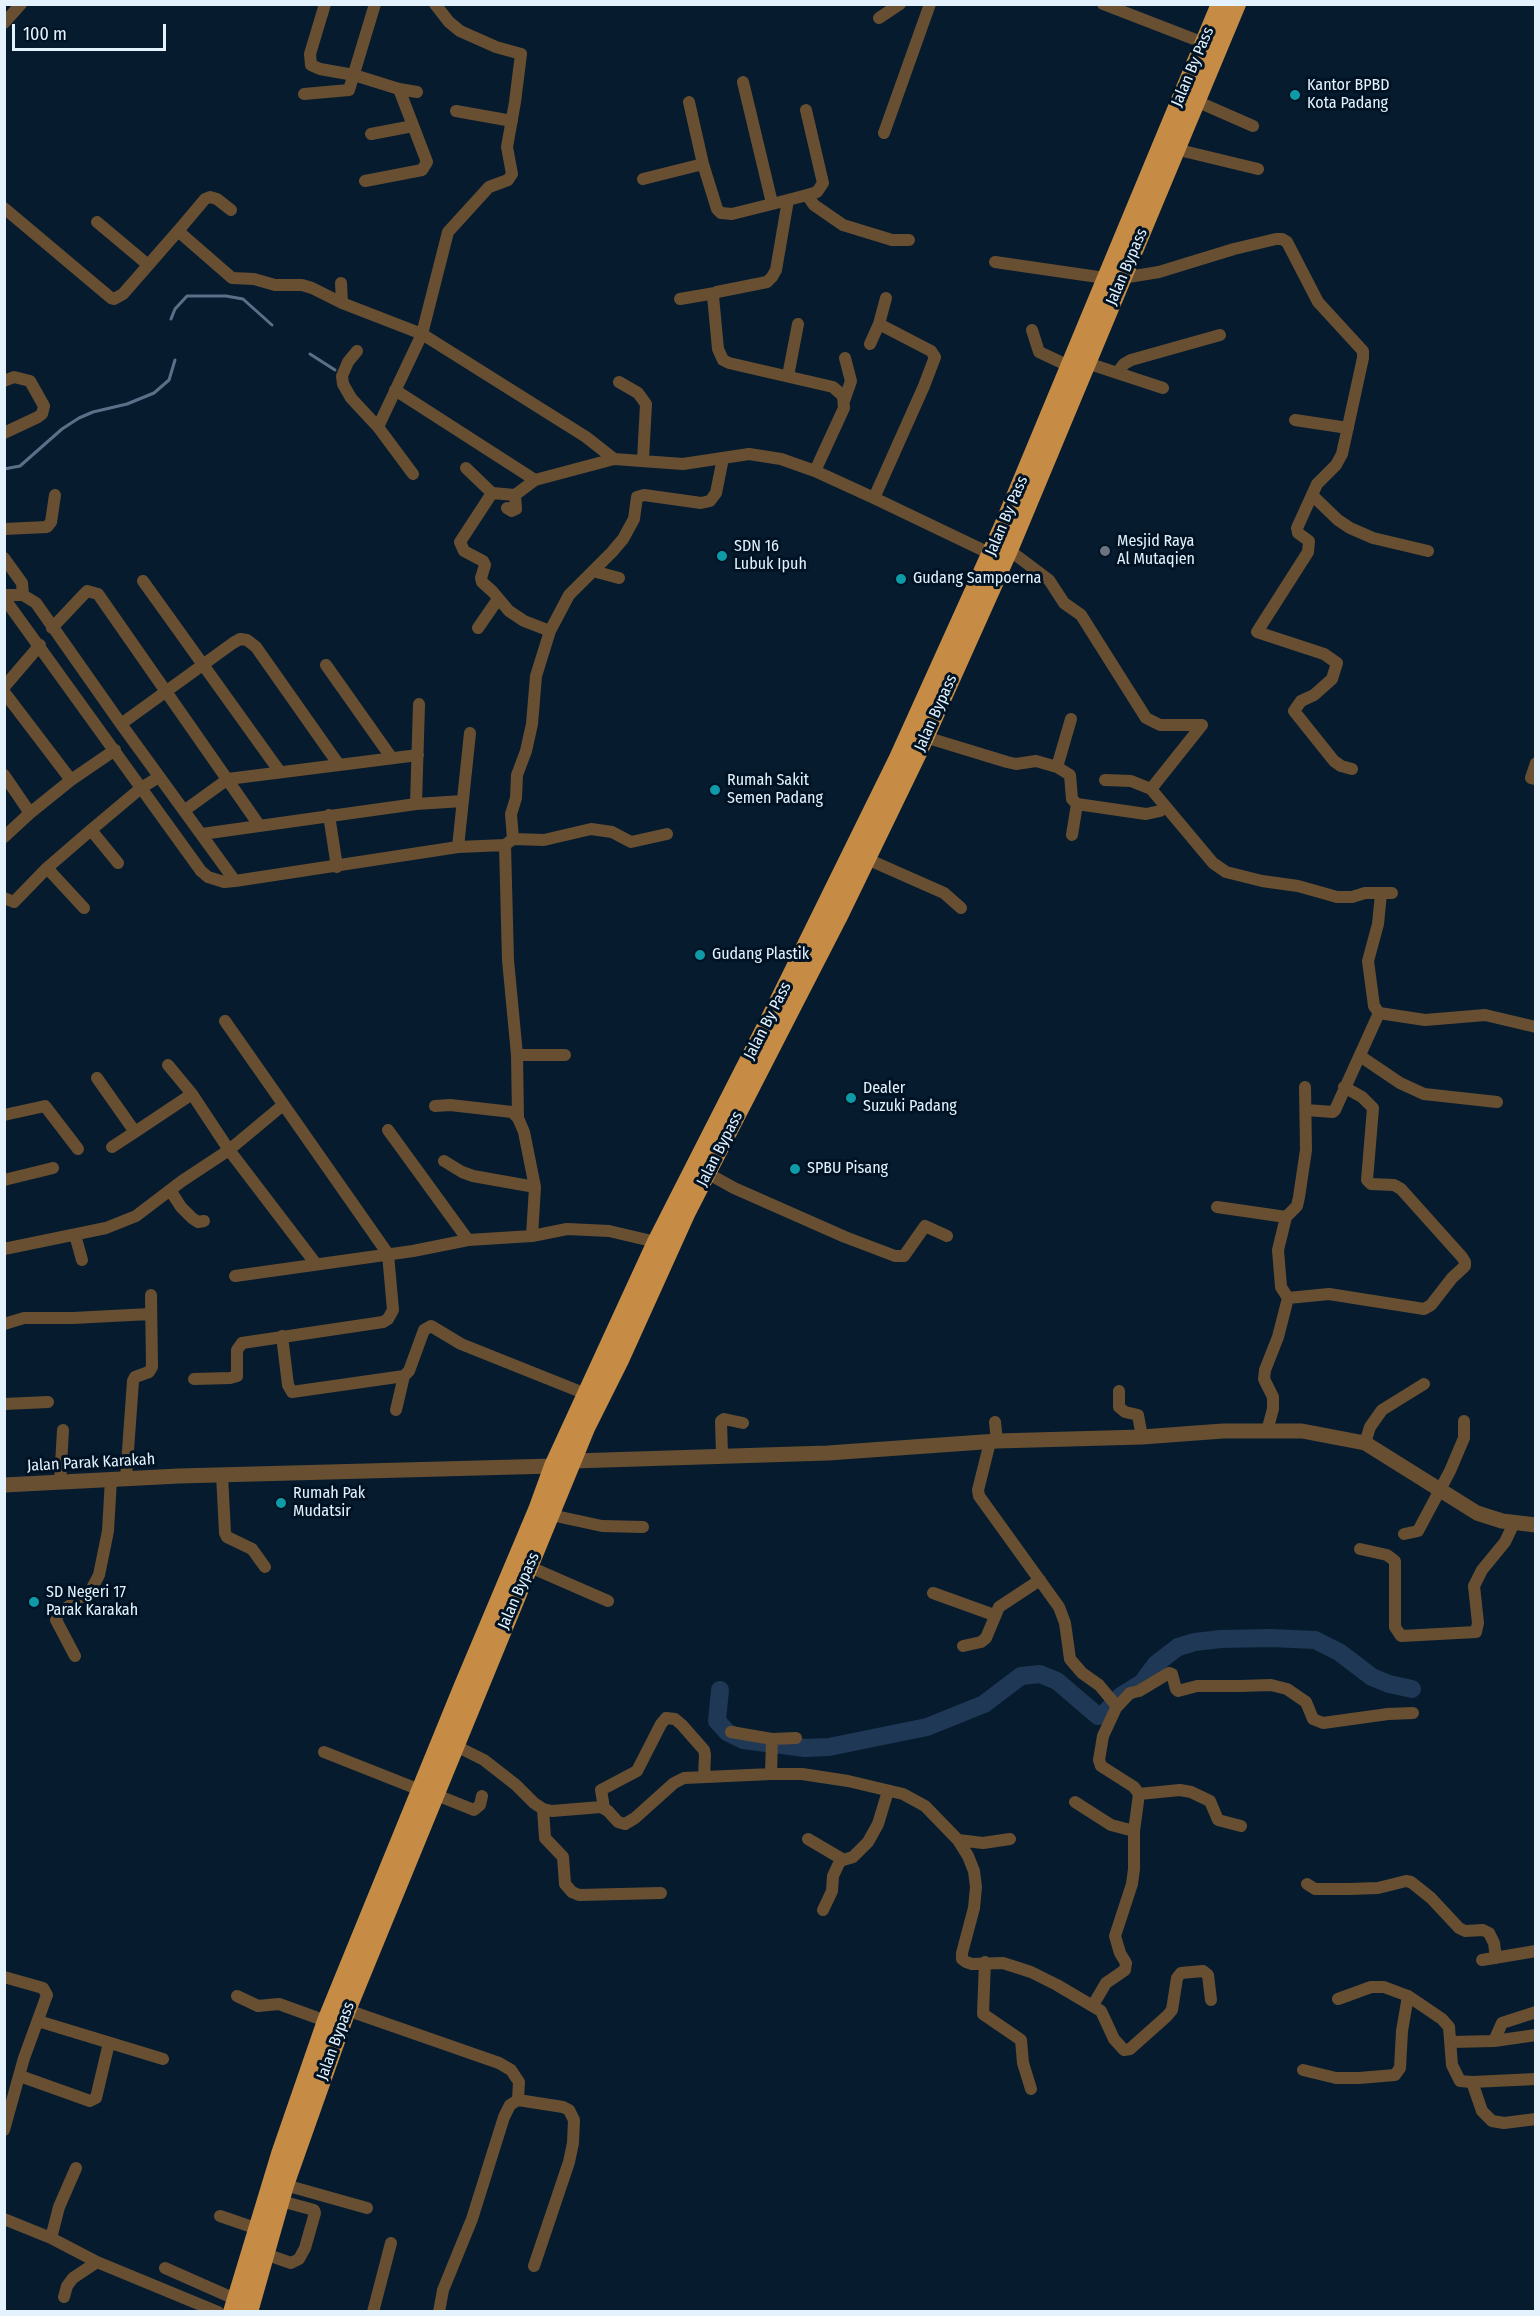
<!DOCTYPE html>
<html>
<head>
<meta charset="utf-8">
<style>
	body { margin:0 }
	#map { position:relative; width:1540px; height:2316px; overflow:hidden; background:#061c2e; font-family:"Fira Sans Condensed",sans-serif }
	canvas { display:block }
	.frame { position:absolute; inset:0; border:6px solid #e4f2fe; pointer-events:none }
	.scale { position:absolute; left:12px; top:24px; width:154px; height:27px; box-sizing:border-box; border:3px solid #e4f2fe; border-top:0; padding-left:8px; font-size:18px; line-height:21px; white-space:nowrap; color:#e4f2fe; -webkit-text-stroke:4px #001324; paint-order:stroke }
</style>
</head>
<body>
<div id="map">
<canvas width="1540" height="2316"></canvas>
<div class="frame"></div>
<div class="scale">100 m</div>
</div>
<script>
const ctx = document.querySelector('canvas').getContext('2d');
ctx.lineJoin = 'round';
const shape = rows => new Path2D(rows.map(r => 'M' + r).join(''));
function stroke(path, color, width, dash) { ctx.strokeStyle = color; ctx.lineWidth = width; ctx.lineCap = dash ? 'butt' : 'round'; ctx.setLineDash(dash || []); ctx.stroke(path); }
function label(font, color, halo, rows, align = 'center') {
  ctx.font = font + ' "Fira Sans Condensed",sans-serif'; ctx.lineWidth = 6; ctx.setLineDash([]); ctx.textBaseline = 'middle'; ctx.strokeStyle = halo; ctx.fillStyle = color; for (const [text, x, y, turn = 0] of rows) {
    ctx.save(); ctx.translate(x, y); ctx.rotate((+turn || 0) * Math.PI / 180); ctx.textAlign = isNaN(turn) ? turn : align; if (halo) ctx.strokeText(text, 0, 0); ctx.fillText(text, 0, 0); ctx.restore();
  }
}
const stream = shape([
	[171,319,175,309,187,296,226,296,243,299,272,325],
	[310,354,335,370],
	[4,469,20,466,62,429,79,418,93,412,127,404,154,393,169,380,175,360]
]);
const river = shape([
	[720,1690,717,1721,727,1732,743,1740,805,1748,829,1747,927,1727,984,1704,1021,1676,1040,1674,1057,1681,1098,1716,1105,1713,1121,1696,1142,1683,1156,1664,1178,1647,1195,1642,1221,1639,1271,1638,1315,1640,1339,1652,1372,1677,1389,1684,1412,1689]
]);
const minor = shape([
	[325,4,310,54,311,65,320,69,354,75,399,89,427,162,422,170,365,181],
	[1103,4,1204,43],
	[879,18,900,4],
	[4,23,21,4],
	[743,82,772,203],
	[399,89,417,92],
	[304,94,349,90,375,4],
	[1196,101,1253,126],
	[689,102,703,164,717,209,721,213,732,214,788,200],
	[806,110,823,183,817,192,807,195],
	[456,111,512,121],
	[884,133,930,4],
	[371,134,413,126],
	[1175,149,1258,169],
	[643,179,703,164],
	[4,208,111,298,114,299,123,294,178,231,232,278,254,279,275,285,302,285,312,288,342,303,422,334,586,437,614,459,683,464,749,454,781,459,815,471,874,498,991,554],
	[97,222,147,264],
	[178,231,205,199,210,197,217,199,231,210],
	[995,262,1105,278],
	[1122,278,1159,272,1234,249,1276,239,1282,239,1287,242,1318,302,1363,351,1363,358,1342,454,1336,465,1317,484,1297,528,1298,533,1309,541,1308,552,1257,632,1324,654,1337,663,1332,679,1314,695,1301,701,1294,711,1334,761,1341,766,1352,769],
	[341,283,342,303],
	[680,299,715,293],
	[1032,330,1039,352,1069,366],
	[870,344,879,324],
	[357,351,348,362,342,376,343,384,351,398,378,427],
	[1087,363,1163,388],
	[1117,373,1124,364,1131,360,1220,335],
	[788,376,798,324],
	[4,381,14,377,30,381,44,406,42,414,38,417,4,433],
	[619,382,638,393,646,404,643,460],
	[395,390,535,480,614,459],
	[844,401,851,381,845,358],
	[1295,420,1348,428],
	[466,468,492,493],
	[815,471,844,408,843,396,833,387,729,363,723,360,718,349,713,296,717,292,767,282,772,277,776,270,788,200,807,195,814,205,843,225,892,240,909,240],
	[413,474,378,427,422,334,448,232,489,187,508,180,512,174,507,147,515,102,521,54,496,47,460,31,449,22,435,4],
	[535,480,515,495,492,493,460,542,464,551,483,561,485,565,481,578,482,582,493,592,509,611,524,621,550,631],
	[1312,495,1338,520,1350,528,1373,538,1428,551],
	[874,498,924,386,935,357,931,351,879,324,886,298],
	[507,508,512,511,516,509,515,495],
	[4,529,47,527,51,522,55,495],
	[1009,550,1049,580,1064,603,1081,615,1146,718,1160,725,1202,725],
	[4,558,22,583,23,595],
	[593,571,619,578],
	[143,581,280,772],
	[4,595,23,595,36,603,121,724,235,881],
	[4,598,201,871,208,877,224,882,235,881,458,847,505,845,513,839,511,814,516,798,517,775,526,751,532,724,536,676,550,631,569,595,612,552,623,539,634,519,637,497,644,495,701,503,710,501,716,493,723,458],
	[52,628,87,591,98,594,259,825],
	[478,628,498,599],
	[326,665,391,757],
	[4,687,40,645],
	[4,692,71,780],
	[121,724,233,643,240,639,247,640,256,647,339,765],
	[925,737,1007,762,1016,764,1036,761,1057,767,1070,775,1072,799,1077,804,1146,814,1160,811],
	[1536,763,1531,778,1536,779],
	[1057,767,1071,719],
	[4,775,30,813],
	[1105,780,1131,781,1151,789,1213,863,1226,872,1262,881,1298,886,1337,897,1352,897,1365,893,1392,893],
	[1151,789,1202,725],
	[416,804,419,704],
	[185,810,228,779,418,755],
	[329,815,337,867],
	[91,830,118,863],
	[202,834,416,804,463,801],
	[1072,835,1077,804],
	[4,837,30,813,71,780,115,750],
	[513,839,544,840,591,829,612,832,631,842,667,834],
	[505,845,508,960,517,1055],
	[458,847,470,733],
	[867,859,944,893,961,908],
	[47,868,84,908],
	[4,898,14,902,47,868,91,830,141,788,159,777],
	[1379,1013,1425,1020,1485,1015,1536,1027],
	[1360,1056,1400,1083,1424,1094,1497,1102],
	[168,1065,192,1094,229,1150,316,1264],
	[97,1078,135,1132,192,1094],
	[435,1106,450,1105,512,1112,518,1118,524,1132,535,1187,532,1236],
	[1306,1110,1333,1112,1335,1110,1379,1013,1374,1006,1368,961,1378,924,1381,894],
	[4,1115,45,1106,78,1149],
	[518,1118,517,1055,565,1055],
	[388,1130,468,1240],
	[112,1147,135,1132],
	[444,1161,462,1172,473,1176,535,1187],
	[707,1173,734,1188,845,1237,895,1256,904,1256,925,1226,947,1236],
	[4,1180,53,1168],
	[170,1190,181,1207,192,1218,198,1222,204,1221],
	[1217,1207,1286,1217],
	[75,1235,82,1260],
	[4,1249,106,1228,136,1216,182,1181,229,1150,283,1105],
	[235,1276,413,1251,468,1240,532,1236,567,1229,609,1231,656,1242],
	[1288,1298,1329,1294,1424,1309,1431,1305,1452,1278,1465,1266,1465,1262,1462,1257,1401,1189,1394,1185,1371,1184,1367,1180,1373,1108,1362,1097,1344,1087],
	[4,1324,24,1318,73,1318,150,1314],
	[282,1336,288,1385,292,1392,404,1376,409,1371,424,1330,431,1326,461,1344,586,1394],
	[194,1379,230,1378,237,1376,237,1350,242,1343,383,1322,388,1319,393,1310,388,1254,225,1021],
	[1119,1391,1119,1407,1125,1412,1138,1415,1142,1437],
	[4,1404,48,1402],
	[396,1410,404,1376],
	[995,1422,997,1441],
	[1267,1431,1273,1409,1273,1397,1264,1379,1265,1370,1278,1337,1288,1298,1281,1287,1278,1250,1286,1217,1297,1206,1299,1197,1306,1150,1305,1087],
	[990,1442,978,1490,979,1496,1059,1607,1065,1623,1070,1659,1082,1673,1099,1685,1115,1704,1116,1708,1103,1736,1099,1760,1101,1766,1134,1787,1139,1794,1134,1831,1134,1869,1132,1884,1115,1936,1120,1953,1126,1963,1125,1970,1106,1983,1093,2005],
	[1365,1443,1370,1427,1382,1410,1424,1384],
	[722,1455,721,1421,724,1419,743,1423],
	[222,1475,225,1533,227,1537,252,1549,265,1567],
	[126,1478,133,1381,135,1377,149,1372,152,1367,151,1295],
	[60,1482,63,1430],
	[551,1515,602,1526,643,1527],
	[1404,1534,1418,1531,1450,1471,1464,1438,1464,1421],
	[1360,1549,1387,1555,1395,1561,1395,1627,1401,1636,1476,1632,1478,1623,1474,1586,1482,1570,1505,1542,1514,1523],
	[530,1567,608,1601],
	[933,1593,994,1615],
	[963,1646,981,1642,986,1638,999,1607,1040,1580],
	[75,1656,56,1620,58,1614,91,1590,99,1575,108,1531,111,1479],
	[1116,1708,1130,1693,1139,1691,1169,1673,1172,1674,1176,1689,1178,1691,1197,1686,1240,1686,1271,1685,1287,1689,1306,1702,1313,1719,1323,1723,1388,1714,1413,1713],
	[731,1732,772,1739,796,1738],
	[456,1746,484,1760,516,1785,534,1803,543,1809,552,1811,601,1807,608,1811,618,1822,625,1824,635,1818,674,1783,684,1778,771,1774,802,1774,848,1781,903,1794,925,1806,958,1840,968,1856,974,1871,976,1887,974,1908,962,1953,962,1959,966,1962,972,1964,1003,1963,1031,1972,1057,1985,1101,2011,1114,2039,1124,2050,1130,2049,1167,2016,1172,2010,1177,1978,1181,1973,1203,1971,1208,1975,1211,2000],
	[324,1752,420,1790],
	[771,1774,772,1739],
	[434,1794,474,1810,480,1805,482,1796],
	[1139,1794,1180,1790,1191,1792,1210,1801,1218,1820,1241,1826],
	[1075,1802,1111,1825,1134,1831],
	[604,1808,601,1790,637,1771,661,1724,666,1718,675,1719,682,1725,704,1750,705,1755,704,1777],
	[543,1809,545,1838,563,1857,565,1884,572,1892,579,1895,661,1893],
	[808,1839,842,1859],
	[958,1840,983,1843,1010,1839],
	[1307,1884,1315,1889,1349,1889,1378,1888,1406,1881,1411,1882,1431,1898,1459,1928,1465,1931,1483,1930,1489,1933,1494,1943,1496,1958],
	[823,1910,832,1891,833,1876,840,1861,853,1857,868,1842,878,1824,888,1791],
	[1482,1960,1536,1951],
	[985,1962,983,2014,1021,2040,1023,2063,1031,2089],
	[4,1977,43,1988,47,1995,24,2058,4,2130],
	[237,1996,258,2006,279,2004,326,2021],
	[1338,1999,1371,1987,1384,1987,1408,1996,1442,2019,1449,2027,1452,2065,1460,2081,1472,2082,1536,2079],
	[347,2010,499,2063,511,2070,519,2082,518,2100,510,2105,504,2117,472,2219,443,2290,439,2312],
	[38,2021,163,2059],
	[1494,2041,1502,2023,1536,2012],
	[1451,2042,1494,2041,1536,2035],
	[1303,2070,1336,2078,1359,2078,1395,2075,1400,2068,1402,2031,1408,1996],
	[20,2076,90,2101,96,2098,109,2043],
	[1472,2082,1482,2111,1492,2121,1504,2123,1536,2119],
	[518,2100,563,2107,569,2110,574,2120,573,2143,569,2162,534,2266],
	[285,2185,367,2208],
	[220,2216,258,2229],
	[4,2219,51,2238,97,2262,218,2312],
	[51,2238,59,2207,76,2168],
	[265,2254,291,2263,299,2259,305,2248,315,2213,314,2210,281,2201],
	[165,2268,235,2299],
	[64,2297,67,2286,73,2278,97,2262],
	[373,2312,391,2243]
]);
const tertiary = shape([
	[4,1485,179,1476,553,1466,573,1461,828,1453,997,1441,1142,1437,1223,1431,1302,1431,1365,1443,1477,1513,1502,1521,1536,1525]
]);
const trunk = shape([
	[232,2312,280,2154,326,2021,462,1688,537,1510,553,1466,656,1242,771,1016,898,758,1002,528,1220,4],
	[249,2312,285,2185,347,2010,586,1428,620,1360,686,1214,838,918,918,753,1009,550,1237,4]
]);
const markers = [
	[1295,95,6,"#0f9aa8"],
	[1105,551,6,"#6b7280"],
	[722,556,6,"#0f9aa8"],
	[901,579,6,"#0f9aa8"],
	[715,790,6,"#0f9aa8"],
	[700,955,6,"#0f9aa8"],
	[851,1098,6,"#0f9aa8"],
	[795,1169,6,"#0f9aa8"],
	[281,1503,6,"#0f9aa8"],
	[34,1602,6,"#0f9aa8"]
];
const streetNames = [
	["Jalan By Pass",1193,67,-67],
	["Jalan Bypass",1127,267,-67],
	["Jalan By Pass",1007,516,-67],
	["Jalan Bypass",936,713,-66],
	["Jalan By Pass",768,1021,-63],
	["Jalan Bypass",720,1149,-63],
	["Jalan Parak Karakah",91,1463,-3],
	["Jalan Bypass",519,1591,-67],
	["Jalan Bypass",336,2041,-70]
];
const poiNames = [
	["Kantor BPBD",1307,86],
	["Kota Padang",1307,104],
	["Mesjid Raya",1117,542],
	["Al Mutaqien",1117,560],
	["SDN 16",734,547],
	["Lubuk Ipuh",734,565],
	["Gudang Sampoerna",913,579],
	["Rumah Sakit",727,781],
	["Semen Padang",727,799],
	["Gudang Plastik",712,955],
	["Dealer",863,1089],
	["Suzuki Padang",863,1107],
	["SPBU Pisang",807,1169],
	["Rumah Pak",293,1494],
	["Mudatsir",293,1512],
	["SD Negeri 17",46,1593],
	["Parak Karakah",46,1611]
];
stroke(stream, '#5a7088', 3);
stroke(river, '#1f3855', 18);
stroke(minor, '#684f32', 12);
stroke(tertiary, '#684f32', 15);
stroke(trunk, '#c68c46', 18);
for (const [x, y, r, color] of markers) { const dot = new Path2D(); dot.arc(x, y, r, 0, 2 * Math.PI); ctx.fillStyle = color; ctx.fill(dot); stroke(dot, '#001324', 2); }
label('16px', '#e4f2fe', '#001324', streetNames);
label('16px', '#e4f2fe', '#001324', poiNames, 'left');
</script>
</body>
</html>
